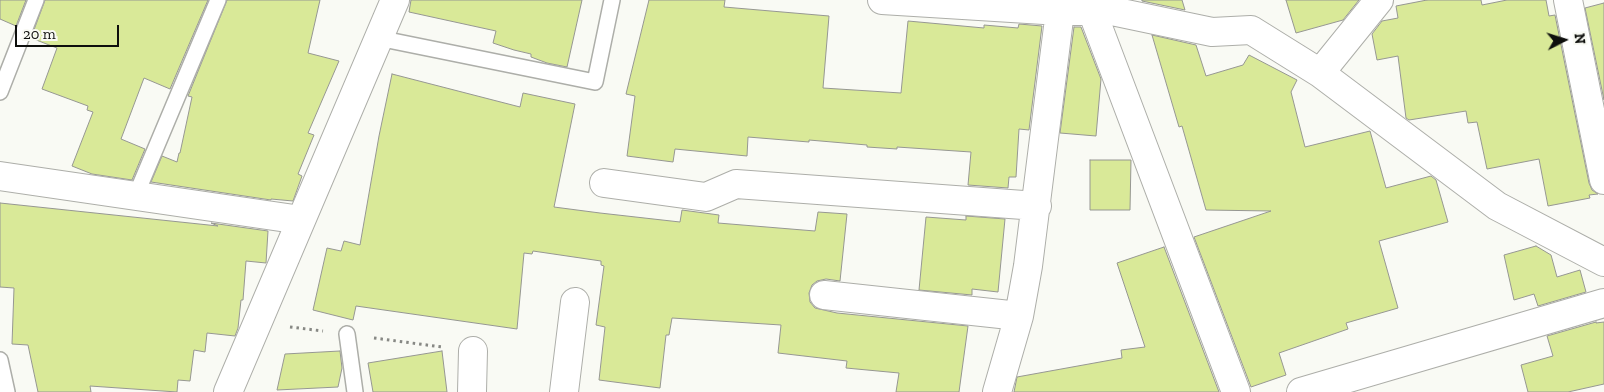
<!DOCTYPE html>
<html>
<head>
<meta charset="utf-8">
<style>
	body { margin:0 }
	#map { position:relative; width:1604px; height:392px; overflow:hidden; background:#f9faf4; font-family:"Zilla Slab",serif }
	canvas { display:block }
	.north { position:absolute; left:1539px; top:15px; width:50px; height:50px; -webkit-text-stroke:4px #f9faf4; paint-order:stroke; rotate:85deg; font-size:14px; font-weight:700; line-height:20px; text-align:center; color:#0e0f0d }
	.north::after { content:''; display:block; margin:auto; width:18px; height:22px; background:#0e0f0d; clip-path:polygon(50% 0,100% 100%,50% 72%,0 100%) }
	.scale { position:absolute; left:15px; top:25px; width:104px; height:22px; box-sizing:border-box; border:2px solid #0e0f0d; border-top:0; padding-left:6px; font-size:15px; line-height:18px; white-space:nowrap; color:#0e0f0d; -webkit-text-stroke:4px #f9faf4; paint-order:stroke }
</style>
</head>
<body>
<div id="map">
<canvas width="1604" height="392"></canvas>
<div class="north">N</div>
<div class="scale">20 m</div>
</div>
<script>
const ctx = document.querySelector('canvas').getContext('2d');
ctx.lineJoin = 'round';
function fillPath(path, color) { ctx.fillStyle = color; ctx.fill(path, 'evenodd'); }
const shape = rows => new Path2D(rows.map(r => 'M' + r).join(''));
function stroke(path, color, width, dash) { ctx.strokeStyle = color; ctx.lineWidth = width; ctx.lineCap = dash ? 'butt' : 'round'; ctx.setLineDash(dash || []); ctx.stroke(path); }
const building = shape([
	[0,0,26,0,16,26,0,19,0,0],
	[45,0,208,0,170,89,144,78,121,139,145,149,132,180,92,174,72,166,93,112,87,110,88,106,42,89,57,48,31,38,45,0],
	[227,0,320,0,308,53,339,61,308,133,314,135,298,174,302,176,293,201,271,199,271,200,151,182,162,156,177,162,179,153,180,153,192,97,188,96,227,0],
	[411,0,582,0,567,67,547,63,531,57,531,54,514,50,493,43,496,31,409,12,411,0],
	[649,0,725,0,724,7,829,16,823,88,901,93,908,21,984,28,984,25,1018,28,1019,24,1042,26,1029,130,1019,129,1016,177,1009,177,1008,188,968,185,971,152,897,147,897,149,867,147,867,145,809,140,809,142,748,137,747,156,675,149,673,162,627,156,635,96,626,94,649,0],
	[1142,0,1182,0,1185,10,1142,1,1142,0],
	[1286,0,1359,0,1343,20,1296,33,1286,0],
	[1427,0,1481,0,1482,5,1507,0,1546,0,1549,16,1555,15,1589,183,1592,190,1598,194,1589,195,1590,198,1548,206,1539,159,1487,169,1477,122,1468,123,1466,111,1409,120,1406,118,1398,56,1377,60,1372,34,1382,21,1398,18,1396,6,1427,0],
	[1604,3,1604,100,1585,8,1604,3],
	[1074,27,1081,27,1101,79,1096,136,1060,133,1074,27],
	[1152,35,1196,45,1206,76,1243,65,1249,55,1297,80,1291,92,1305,147,1370,131,1386,188,1431,176,1436,180,1448,222,1379,241,1398,308,1346,323,1348,329,1279,353,1286,375,1251,387,1194,237,1271,211,1206,210,1182,126,1179,127,1152,35],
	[392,74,520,107,523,93,575,104,554,207,600,213,680,222,682,210,719,215,718,223,815,231,818,212,847,214,840,281,826,279,817,281,812,285,809,293,810,302,815,308,837,313,968,326,959,392,896,392,899,373,846,368,847,361,778,353,781,325,672,318,669,335,666,335,660,388,599,380,605,327,596,325,604,266,601,265,601,261,533,251,532,254,524,253,517,329,356,306,353,320,313,310,327,248,341,251,344,241,360,245,379,136,392,74],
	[1090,160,1131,160,1130,210,1090,210,1090,160],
	[0,203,218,226,211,223,268,231,266,263,246,261,243,300,241,300,238,328,235,336,207,333,205,352,194,350,190,381,178,380,177,392,90,386,91,392,38,392,28,345,12,344,14,288,0,287,0,203],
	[966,216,1005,219,998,292,972,289,972,295,919,290,926,217,966,220,966,216],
	[1536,246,1551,255,1557,277,1580,270,1586,292,1538,306,1534,294,1514,300,1504,255,1536,246],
	[1164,247,1219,392,1014,392,1017,377,1122,358,1121,350,1145,347,1117,263,1164,247],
	[1596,322,1596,323,1604,322,1604,384,1568,392,1528,392,1521,365,1553,356,1547,336,1596,322],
	[340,351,342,368,338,387,277,390,285,354,340,351],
	[442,351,447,392,373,392,368,363,442,351]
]);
const path = shape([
	[290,327,323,331],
	[374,338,442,347]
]);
const lane = shape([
	[378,38,595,82,612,0],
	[0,92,36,0],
	[136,195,218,0],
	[347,334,355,392],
	[0,360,7,392]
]);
const street = shape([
	[882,0,1060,11,1112,11,1212,32,1251,30,1320,73,1379,0],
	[1568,0,1604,180],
	[1092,11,1236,392],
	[1320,73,1497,206,1604,262],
	[0,176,301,220],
	[604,183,706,197,736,184,1037,206],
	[824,295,1019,316],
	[228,392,395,0],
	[472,392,473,351],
	[564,392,575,302],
	[997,392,1019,316,1028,266,1060,11,1060,0],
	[1301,392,1604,303]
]);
fillPath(building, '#d9e998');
stroke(building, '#969792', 1);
stroke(lane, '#adaea9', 18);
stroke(street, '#adaea9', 30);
stroke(path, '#878884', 3, [2.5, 4]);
stroke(lane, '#fff', 15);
stroke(street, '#fff', 28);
</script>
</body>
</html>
